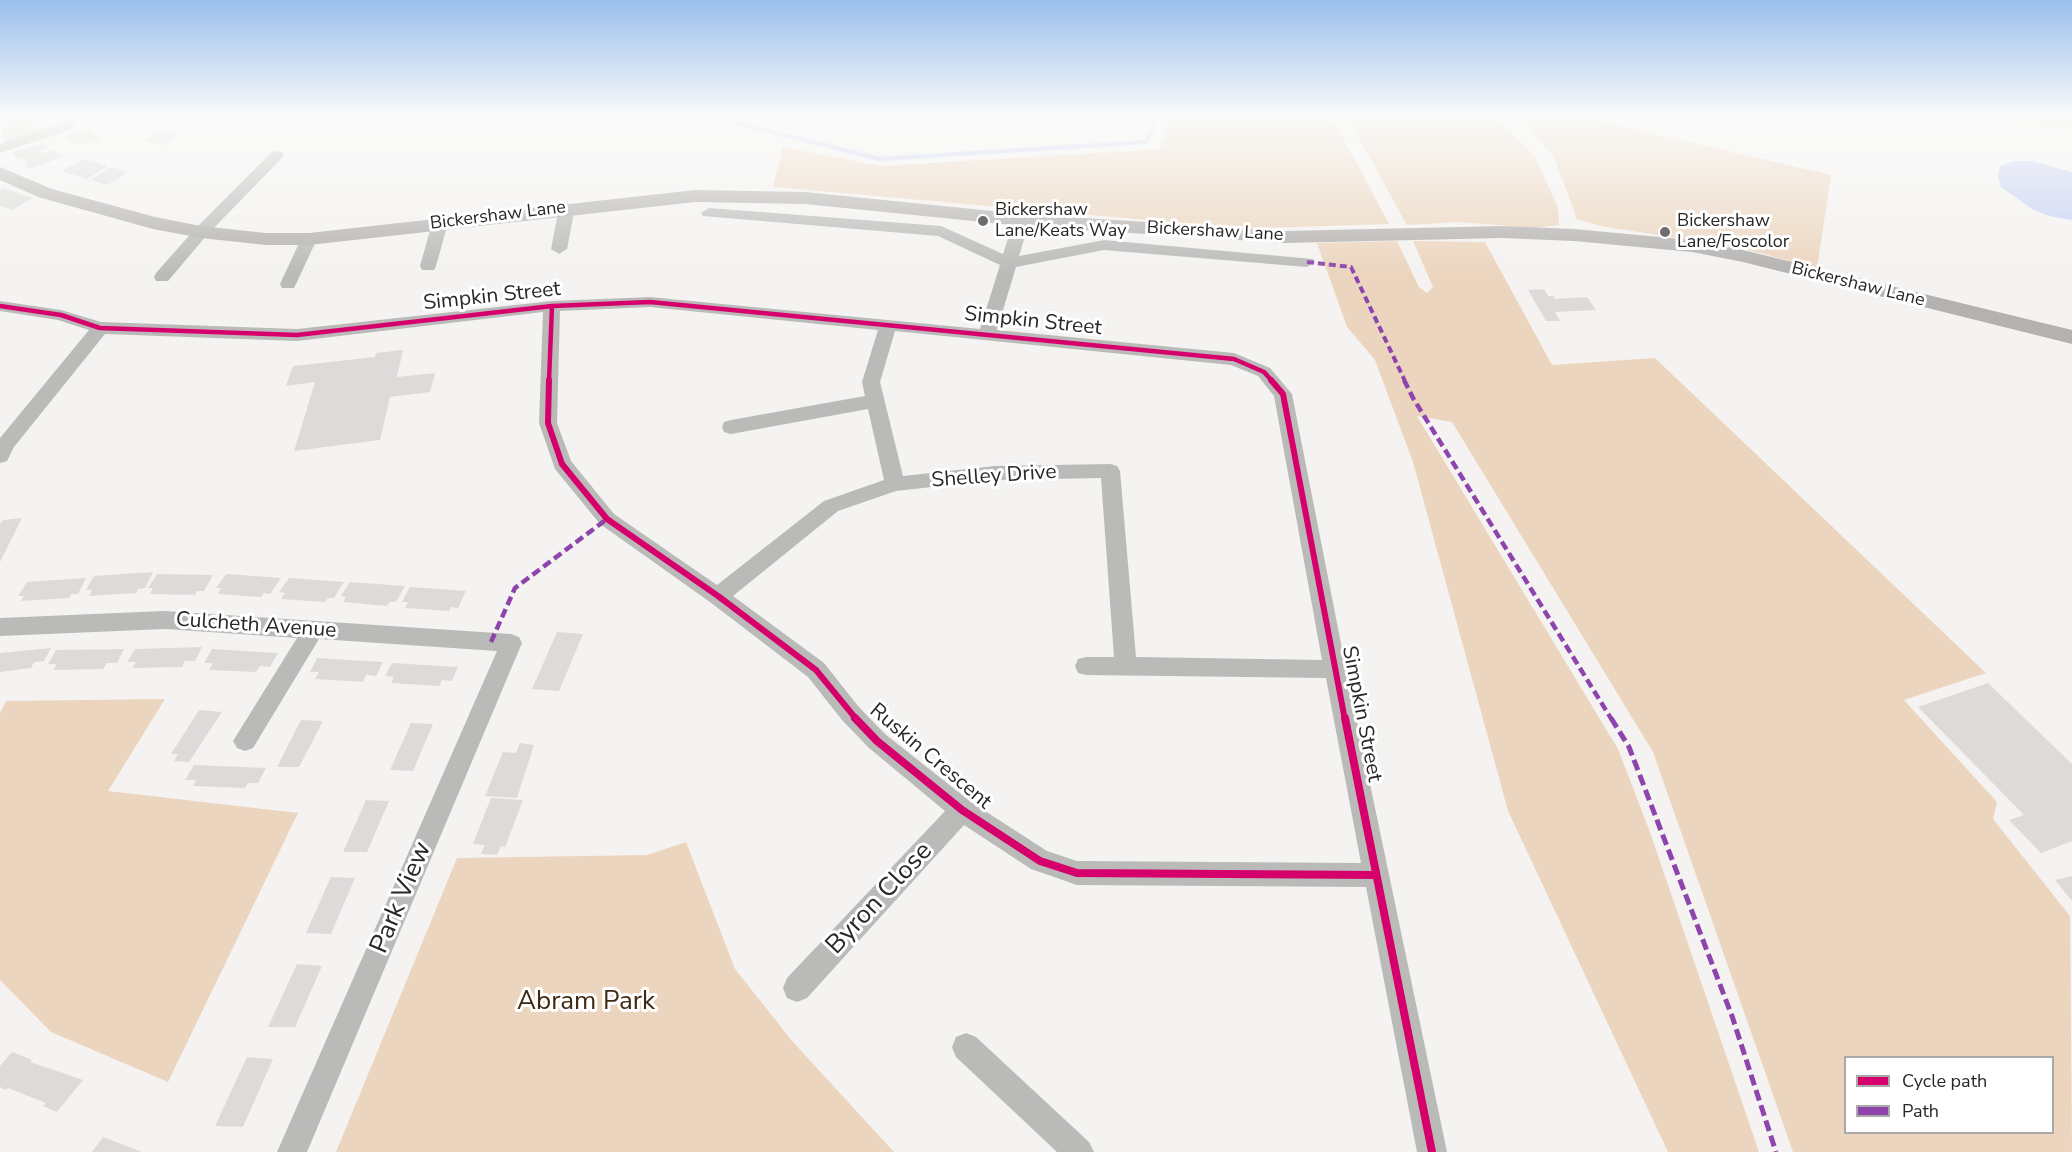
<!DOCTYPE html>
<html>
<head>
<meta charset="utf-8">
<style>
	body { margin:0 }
	#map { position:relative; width:2072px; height:1152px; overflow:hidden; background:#f5f3f1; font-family:"Nunito Sans",sans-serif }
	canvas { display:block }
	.legend { position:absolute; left:1844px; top:1056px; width:210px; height:78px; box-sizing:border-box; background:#fff; border:2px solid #a9a9a8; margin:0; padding:8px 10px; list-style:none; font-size:18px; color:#292726 }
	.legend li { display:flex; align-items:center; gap:12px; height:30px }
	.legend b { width:30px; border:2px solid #a9a9a8 }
</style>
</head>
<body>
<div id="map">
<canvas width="2072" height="1152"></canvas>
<ul class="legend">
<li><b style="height:8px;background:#d6006c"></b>Cycle path</li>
<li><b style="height:8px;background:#8e44ad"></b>Path</li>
</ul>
</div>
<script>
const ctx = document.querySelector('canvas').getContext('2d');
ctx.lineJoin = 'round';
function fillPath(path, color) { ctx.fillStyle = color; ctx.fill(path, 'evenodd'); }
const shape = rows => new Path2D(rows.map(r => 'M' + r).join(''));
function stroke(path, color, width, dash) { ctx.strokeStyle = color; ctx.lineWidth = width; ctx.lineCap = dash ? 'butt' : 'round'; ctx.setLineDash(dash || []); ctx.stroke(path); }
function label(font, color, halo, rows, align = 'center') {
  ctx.font = font + ' "Nunito Sans",sans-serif'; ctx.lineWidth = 6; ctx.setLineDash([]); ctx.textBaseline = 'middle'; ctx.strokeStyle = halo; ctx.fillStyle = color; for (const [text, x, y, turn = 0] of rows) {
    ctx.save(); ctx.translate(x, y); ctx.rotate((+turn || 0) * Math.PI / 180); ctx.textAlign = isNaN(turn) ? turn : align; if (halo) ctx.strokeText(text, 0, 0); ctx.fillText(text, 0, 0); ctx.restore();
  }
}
const green = shape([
	[1172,115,1331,115,1389,224,1264,228,1205,225,773,187,783,147,881,166,1160,149],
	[1346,115,1496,115,1535,157,1558,207,1559,225,1536,228,1459,222,1407,225],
	[1516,115,1575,115,1831,175,1817,268,1741,248,1600,226,1577,219,1554,157],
	[1957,115,2072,115,2072,129],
	[1397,241,1419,287,1427,293,1433,287,1413,241,1485,242,1552,365,1655,358,1986,673,1904,700,1997,802,1993,819,2070,916,2072,1152,1793,1152,1653,752,1452,422,1417,416,1618,749,1650,832,1759,1152,1668,1152,1508,811,1413,462,1375,360,1347,327,1317,243],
	[1846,1058,2052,1058,2052,1132,1846,1132],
	[165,699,108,791,298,813,168,1082,51,1032,0,980,0,713,6,701],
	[686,842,735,969,793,1042,894,1152,336,1152,457,858,647,855]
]);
const water = shape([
	[2014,161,2032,161,2072,172,2072,220,2049,216,2032,209,2001,187,1998,176,2000,166]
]);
const stream = shape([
	[704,115,880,159,1146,142,1158,115]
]);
const building = shape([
	[9,115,36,117,35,123,27,124,28,127,37,125,42,130,4,143,1,131],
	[88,127,101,139,75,145,65,136],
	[161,130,180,134,163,145,144,141],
	[44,143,47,148,38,152,39,153,54,150,58,154,50,158,61,154,64,156,30,169,23,164,27,163,23,158,18,160,12,152],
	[83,159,92,161,108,166,87,179,62,171],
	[111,167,128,172,107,185,91,180],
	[4,188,20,194,33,198,12,210,0,206,0,190],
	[1544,289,1548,296,1553,296,1555,299,1587,297,1596,310,1555,312,1560,321,1546,321,1528,290],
	[403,350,397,377,435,373,430,392,390,397,380,440,294,451,315,382,286,386,293,366,375,357,376,353],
	[22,518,0,562,0,524,3,520],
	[153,572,145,588,138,589,136,593,89,596,92,590,86,590,94,576],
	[157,574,213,575,204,591,197,591,195,595,150,594,153,588,148,588],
	[226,574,281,578,270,594,264,593,261,597,218,594,221,588,216,588],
	[86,578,78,594,71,594,69,598,21,601,24,596,18,596,27,582],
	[289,578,344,582,334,598,328,598,325,602,281,599,285,593,279,592],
	[350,582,405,586,396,602,390,602,387,606,343,602,346,597,341,596],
	[410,587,466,591,458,608,451,607,449,611,405,608,408,602,402,602],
	[557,632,583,634,559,691,532,689],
	[202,647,195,661,185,661,182,667,132,668,136,662,127,662,135,649],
	[51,648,44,661,34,662,31,668,0,672,0,653],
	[124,649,117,663,107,663,103,669,53,670,57,664,48,664,56,650],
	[212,649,278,653,270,667,260,666,256,672,209,670,213,663,204,663],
	[317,658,383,662,376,676,366,675,363,682,315,679,319,672,310,672],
	[392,663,458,667,452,681,442,680,439,686,391,683,394,677,385,676],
	[1988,683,2072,764,2072,841,2041,853,2009,820,2024,815,1918,707],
	[199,710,222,712,189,762,174,761,178,754,171,754],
	[301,720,323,721,299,767,277,767],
	[411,723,433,724,413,771,390,770],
	[520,743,534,745,517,798,485,796,503,752,516,753],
	[194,765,266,768,258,783,248,783,245,788,193,786,196,780,185,780],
	[491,798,523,800,505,847,501,846,497,855,481,854,485,845,473,844],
	[366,800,389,801,367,852,343,852],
	[2072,876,2072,901,2055,880],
	[331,877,355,878,331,934,306,933],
	[297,964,322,966,295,1027,268,1027],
	[12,1052,32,1060,30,1062,83,1080,57,1112,43,1106,46,1103,8,1088,6,1090,0,1087,0,1066],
	[247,1057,273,1059,243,1127,215,1126],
	[103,1137,142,1152,92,1152]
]);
const minor = shape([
	[54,115,68,115,75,126,73,129,0,153,0,144,60,124,54,115],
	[277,151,282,152,284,155,282,158,207,235,168,281,156,281,154,277,156,273,195,229,272,152,277,151],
	[567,203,575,208,567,249,559,254,551,249,559,208,567,203],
	[709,208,941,226,1003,254,1014,220,1022,215,1030,220,1019,256,1104,240,1313,259,1315,262,1307,267,1104,250,1016,267,997,330,1234,353,1270,368,1292,394,1346,669,1447,1152,1417,1152,1366,887,1077,885,1031,869,964,825,807,998,797,1002,787,998,783,988,787,978,945,811,869,748,842,720,808,677,710,602,600,524,555,469,539,423,543,312,297,341,105,334,14,447,7,461,0,463,0,438,89,330,58,320,0,311,0,301,61,310,101,322,297,329,552,301,650,297,980,329,1000,265,938,236,703,216,701,213,709,208],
	[650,307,878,330,862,382,865,396,731,420,724,422,722,427,724,432,731,434,868,409,884,480,824,501,717,585,614,514,571,461,557,423,560,311,650,307],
	[895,331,1231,365,1258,376,1274,396,1322,660,1136,657,1120,471,1117,466,1110,464,995,466,903,476,880,382,895,331],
	[1101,478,1114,657,1086,657,1078,659,1075,666,1078,673,1086,675,1326,678,1361,863,1077,861,1047,851,971,802,885,734,858,706,824,663,733,596,838,511,896,491,995,480,1101,478],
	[440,218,448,223,436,266,434,270,422,270,420,266,432,223,440,218],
	[309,234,317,239,296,284,294,288,282,288,280,284,301,239,309,234],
	[165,611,511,634,519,637,522,643,307,1152,277,1152,497,651,319,639,253,748,245,751,237,748,233,741,297,638,165,629,0,636,0,618,165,611],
	[966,1033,976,1037,1089,1142,1094,1152,1057,1152,956,1057,952,1047,956,1037,966,1033]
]);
const major = shape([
	[0,167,52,189,155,217,201,226,266,233,309,233,695,190,805,192,1022,214,1285,231,1502,226,1574,229,1692,240,1743,250,2072,330,2072,344,1743,262,1692,252,1574,241,1502,238,1285,243,1022,226,805,204,695,202,309,245,266,245,201,238,153,229,38,197,0,180,0,167]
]);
const quietFar2 = shape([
	[1307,262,1351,267,1405,381]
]);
const quietFar1 = shape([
	[1404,380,1413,398,1612,720],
	[491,642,515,588,607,519]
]);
const quiet = shape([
	[1611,718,1629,747,1732,1016,1776,1152]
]);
const cyclewayFar2 = shape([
	[0,306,61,315,100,328,297,335,552,306,650,302,1234,359,1264,372,1272,381],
	[549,381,552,306]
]);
const cyclewayFar1 = shape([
	[549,380,548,423,562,464,607,519,718,596,816,670,857,720],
	[1271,380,1283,394,1345,720]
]);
const cycleway = shape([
	[855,718,877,741,962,810,1040,861,1077,873,1376,875],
	[1345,718,1432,1152]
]);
const markers = [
	[983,221,6,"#706e6d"],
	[1665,232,6,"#706e6d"]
];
const farPoinames = [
	["Bickershaw",995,211],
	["Lane/Keats Way",995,232],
	["Bickershaw",1677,222],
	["Lane/Foscolor",1677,243]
];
const farStreetnames = [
	["Bickershaw Lane",498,216,-7],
	["Bickershaw Lane",1215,232,3],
	["Bickershaw Lane",1858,285,14]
];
const streetNames = [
	["Simpkin Street",492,297,-6],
	["Simpkin Street",1033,322,6],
	["Shelley Drive",994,477,-4],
	["Culcheth Avenue",256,626,4],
	["Simpkin Street",1361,714,79],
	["Ruskin Crescent",930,757,40]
];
const nearStreetnames = [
	["Park View",402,898,-67],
	["Byron Close",880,899,-47]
];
const nearParknames = [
	["Abram Park",586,1003]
];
fillPath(green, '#ecd5be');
fillPath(water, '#c5d0f4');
stroke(stream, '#c5d0f4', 4.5);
fillPath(building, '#dddbda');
fillPath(minor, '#babab9');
fillPath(major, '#b4b2b0');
stroke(quietFar2, '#8e44ad', 4, [7, 4]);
stroke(quietFar1, '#8e44ad', 4.5, [9, 4.5]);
stroke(quiet, '#8e44ad', 5, [11, 5]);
stroke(cyclewayFar2, '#d6006c', 4.5);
stroke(cyclewayFar1, '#d6006c', 6);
stroke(cycleway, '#d6006c', 8);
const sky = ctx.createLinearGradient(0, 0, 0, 276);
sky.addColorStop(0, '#9abfed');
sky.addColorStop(0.42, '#fafaf9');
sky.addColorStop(1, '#fafaf900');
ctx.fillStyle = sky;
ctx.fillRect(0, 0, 2072, 276);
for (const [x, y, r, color] of markers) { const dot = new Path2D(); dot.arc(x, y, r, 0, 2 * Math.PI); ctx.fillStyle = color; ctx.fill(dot); stroke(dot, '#fff', 2); }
label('18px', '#292726', '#fff', farPoinames, 'left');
label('18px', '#292726', '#fff', farStreetnames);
label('21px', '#292726', '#fff', streetNames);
label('26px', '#292726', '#fff', nearStreetnames);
label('26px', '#3f2810', '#fff', nearParknames);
</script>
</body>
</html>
